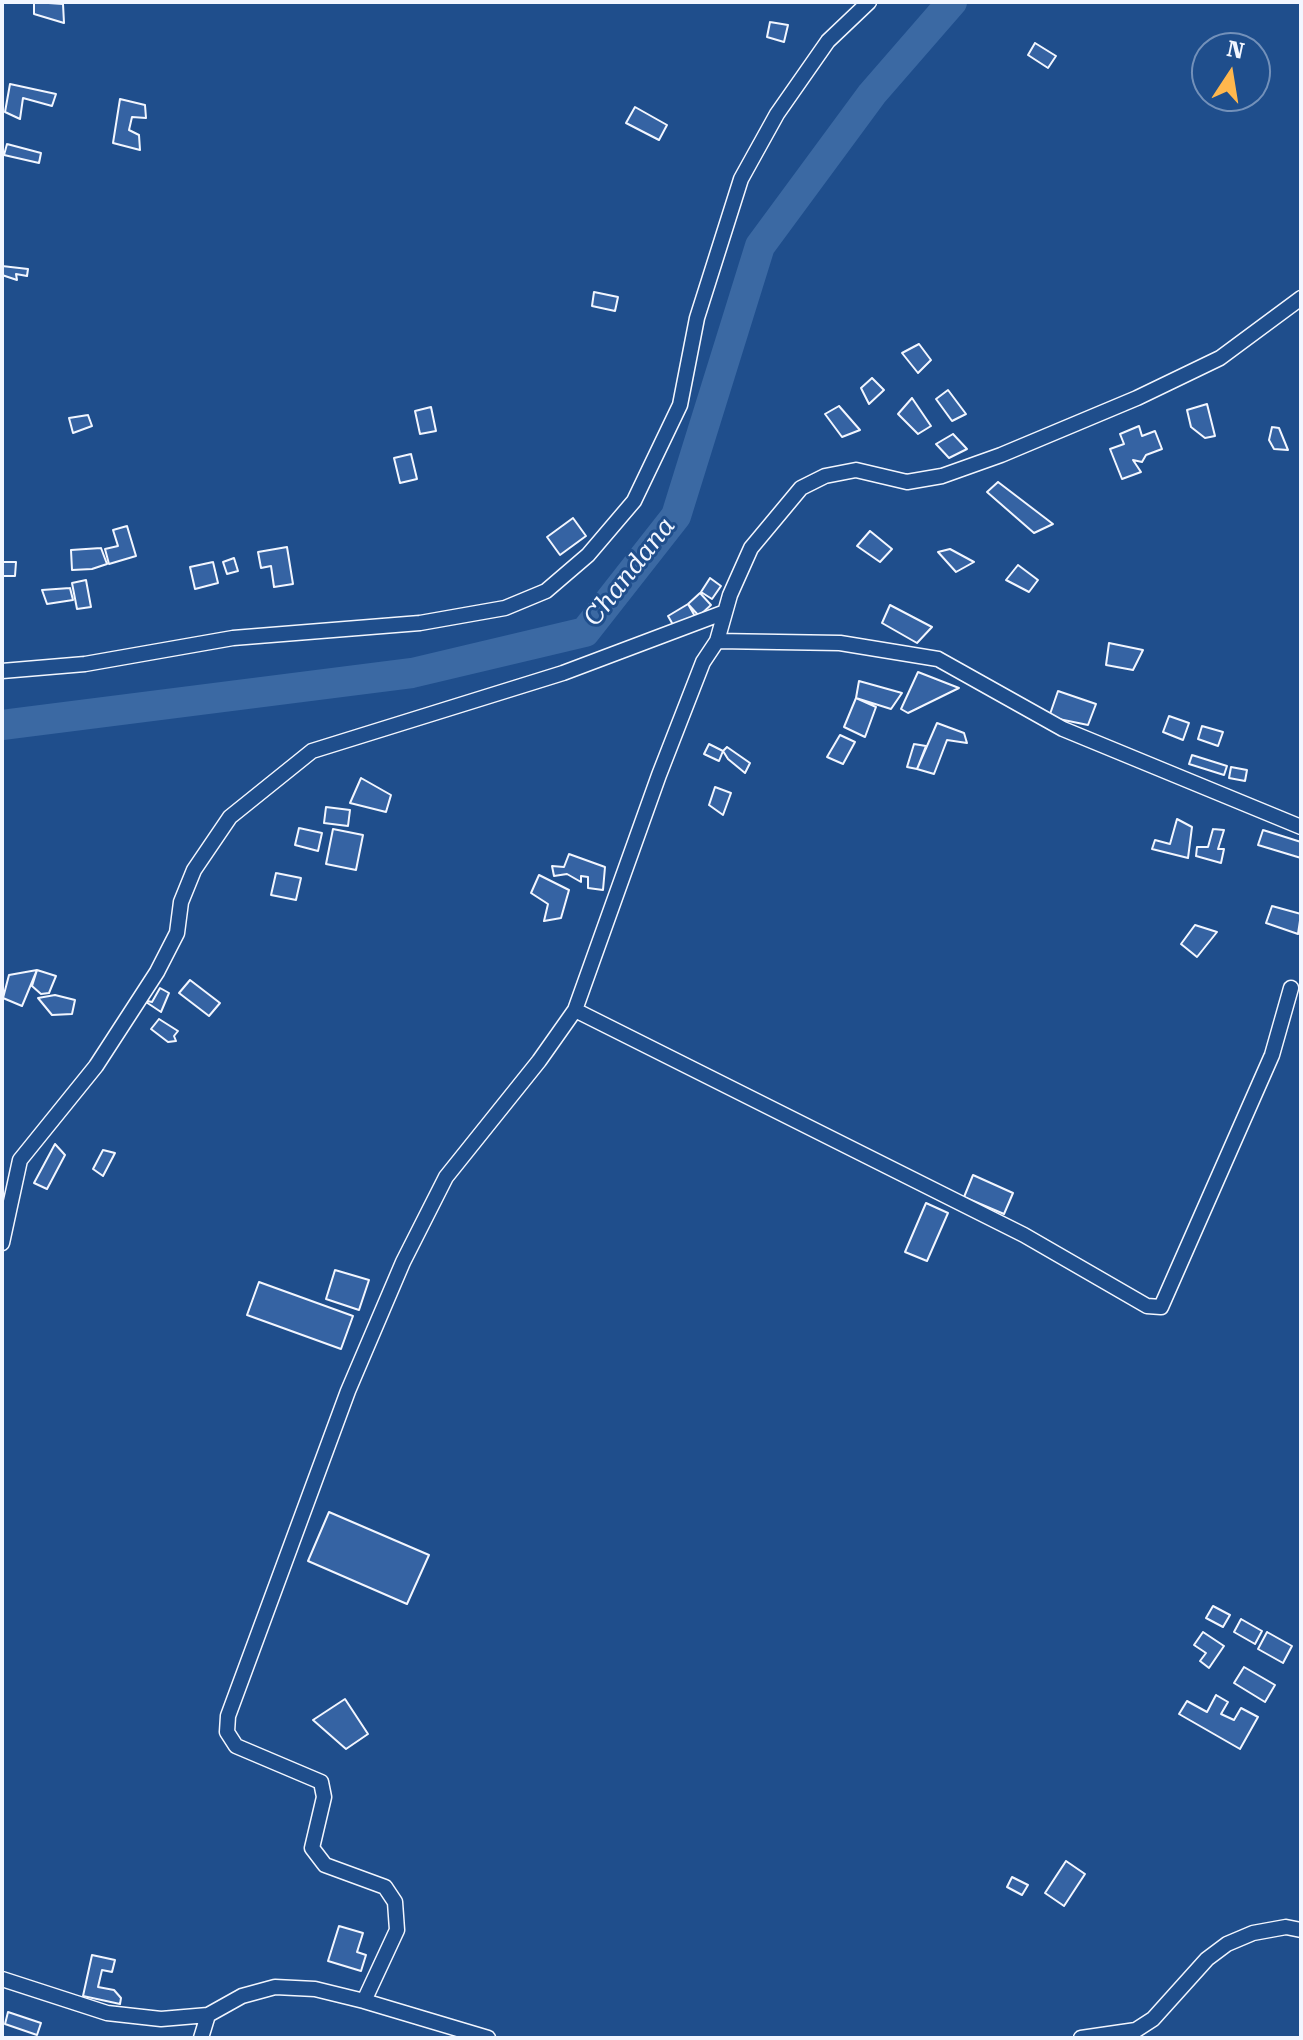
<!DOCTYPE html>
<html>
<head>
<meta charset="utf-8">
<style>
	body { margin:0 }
	#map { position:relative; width:1303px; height:2040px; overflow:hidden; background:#1f4e8c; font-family:"Roboto Serif",serif }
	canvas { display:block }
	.frame { position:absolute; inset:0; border:4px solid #f2f6ff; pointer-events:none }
	.north { position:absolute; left:1191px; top:32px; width:80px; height:80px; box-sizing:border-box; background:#1f4e8c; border:2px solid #7391ba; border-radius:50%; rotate:12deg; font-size:22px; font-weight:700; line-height:32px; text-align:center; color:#f2f6ff }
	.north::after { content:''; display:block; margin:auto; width:28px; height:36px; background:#ffb74d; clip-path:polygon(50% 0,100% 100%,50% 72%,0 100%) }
</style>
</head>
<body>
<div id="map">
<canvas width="1303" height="2040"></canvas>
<div class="frame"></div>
<div class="north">N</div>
</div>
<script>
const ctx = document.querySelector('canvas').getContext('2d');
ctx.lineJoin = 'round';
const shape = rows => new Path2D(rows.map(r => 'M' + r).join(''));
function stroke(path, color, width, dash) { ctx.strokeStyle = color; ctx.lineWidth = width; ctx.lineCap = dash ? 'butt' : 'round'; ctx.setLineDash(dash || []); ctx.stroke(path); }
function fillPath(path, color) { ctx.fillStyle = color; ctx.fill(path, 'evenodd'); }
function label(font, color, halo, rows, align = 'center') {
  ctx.font = font + ' "Roboto Serif",serif'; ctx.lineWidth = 6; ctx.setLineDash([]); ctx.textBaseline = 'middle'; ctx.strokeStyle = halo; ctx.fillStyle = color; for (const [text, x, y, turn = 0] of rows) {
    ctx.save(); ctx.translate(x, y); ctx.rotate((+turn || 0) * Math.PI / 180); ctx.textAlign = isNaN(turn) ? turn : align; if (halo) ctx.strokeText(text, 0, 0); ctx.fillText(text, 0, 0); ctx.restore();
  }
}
const river = shape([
	[2,725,412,673,585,632,676,516,760,246,872,94,952,2]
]);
const building = shape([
	[34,2,63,4,64,23,34,14,34,2],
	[770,22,788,25,784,42,767,37,770,22],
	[1035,43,1056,56,1048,68,1028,55,1035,43],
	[10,84,56,94,52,106,23,98,20,119,5,112,10,84],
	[120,99,145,105,146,118,132,117,129,130,139,135,140,150,113,143,120,99],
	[635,107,667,125,659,140,626,123,635,107],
	[7,144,41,153,39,163,4,155,7,144],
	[2,266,28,269,27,276,16,274,17,280,2,275,2,266],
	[594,292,618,297,615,311,592,306,594,292],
	[919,344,931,360,918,373,902,353,919,344],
	[872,378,884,390,869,404,861,388,872,378],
	[948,390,966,414,952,421,936,399,948,390],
	[912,398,931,426,918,434,898,414,912,398],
	[1207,404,1215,436,1205,438,1191,427,1187,410,1207,404],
	[839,406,860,430,842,437,825,414,839,406],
	[431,407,436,431,420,434,415,411,431,407],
	[88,415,92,426,73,433,69,418,88,415],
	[1139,426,1142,436,1155,431,1162,449,1146,455,1142,462,1133,460,1141,472,1122,479,1110,449,1124,444,1120,434,1139,426],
	[1272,427,1279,428,1288,450,1274,449,1269,440,1272,427],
	[953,434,967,449,949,458,936,444,953,434],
	[411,454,417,479,400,483,394,458,411,454],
	[998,482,1053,524,1034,533,987,492,998,482],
	[573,518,586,536,560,555,547,537,573,518],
	[127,526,136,556,109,564,105,549,118,546,113,530,127,526],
	[870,531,892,549,880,562,857,546,870,531],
	[287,547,293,584,274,587,271,566,261,568,258,552,287,547],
	[101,548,107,564,92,569,72,570,71,550,101,548],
	[950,549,974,562,956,572,938,552,950,549],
	[234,558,238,571,227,574,223,562,234,558],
	[2,562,16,562,15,576,2,576,2,562],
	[213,562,218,583,195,589,190,567,213,562],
	[1018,565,1038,580,1029,592,1006,580,1018,565],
	[710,578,721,586,712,599,701,592,710,578],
	[86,580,91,607,77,609,72,583,86,580],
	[70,588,73,600,47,604,42,590,70,588],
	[700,593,711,605,699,616,688,604,700,593],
	[688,604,696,618,676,630,668,616,688,604],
	[890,605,932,627,917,643,882,623,890,605],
	[1109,643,1143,650,1133,670,1106,665,1109,643],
	[918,672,959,688,908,713,901,709,918,672],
	[859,681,902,693,891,709,856,698,859,681],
	[1058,691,1096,704,1088,725,1049,717,1058,691],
	[856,698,876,707,865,737,844,727,856,698],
	[1169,716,1189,723,1183,740,1163,732,1169,716],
	[937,723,964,733,967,743,947,740,934,774,917,769,937,723],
	[1202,726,1223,732,1218,746,1198,739,1202,726],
	[840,735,855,742,843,764,827,757,840,735],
	[709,744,723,751,719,761,704,754,709,744],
	[914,744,926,746,917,769,907,767,914,744],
	[727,747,750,763,745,773,728,759,723,751,727,747],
	[1192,755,1227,766,1224,775,1189,764,1192,755],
	[1231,767,1247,770,1245,781,1229,778,1231,767],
	[361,778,391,795,386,812,350,803,361,778],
	[715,787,731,793,723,815,709,805,715,787],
	[326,807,350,810,348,826,324,823,326,807],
	[1177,819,1192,827,1188,858,1152,849,1155,840,1170,844,1177,819],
	[299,828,322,833,318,851,295,845,299,828],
	[333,829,363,835,356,870,326,864,333,829],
	[1213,829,1224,830,1218,849,1224,849,1221,863,1196,856,1197,847,1208,847,1213,829],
	[1263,830,1301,842,1301,858,1258,845,1263,830],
	[569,854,605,867,603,890,588,888,588,877,581,876,581,882,567,874,554,876,552,866,564,867,569,854],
	[276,873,301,878,296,900,271,895,276,873],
	[539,875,569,890,561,918,544,921,548,904,531,893,539,875],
	[1272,906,1301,914,1298,934,1266,923,1272,906],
	[1195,925,1217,932,1197,957,1181,944,1195,925],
	[37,970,56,976,49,993,41,994,32,986,37,970],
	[37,970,22,1006,3,998,9,975,37,970],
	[190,980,220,1003,209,1016,179,993,190,980],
	[160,988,169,993,161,1012,143,1000,152,1002,160,988],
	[55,995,75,1000,72,1014,52,1015,38,998,55,995],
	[159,1019,178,1031,174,1036,176,1041,168,1042,151,1029,159,1019],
	[55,1144,65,1155,47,1189,34,1183,55,1144],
	[103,1150,115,1153,103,1176,93,1169,103,1150],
	[973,1175,1013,1193,1004,1214,964,1197,973,1175],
	[926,1203,948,1213,927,1261,905,1252,926,1203],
	[335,1270,369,1280,359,1310,326,1299,335,1270],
	[259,1282,353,1316,341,1349,247,1315,259,1282],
	[329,1512,429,1555,407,1604,308,1561,329,1512],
	[1213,1606,1230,1615,1223,1627,1206,1618,1213,1606],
	[1241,1619,1262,1631,1255,1644,1234,1632,1241,1619],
	[1203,1632,1224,1646,1209,1668,1200,1661,1206,1653,1194,1645,1203,1632],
	[1267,1632,1292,1646,1283,1663,1258,1649,1267,1632],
	[1244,1667,1275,1685,1265,1702,1234,1683,1244,1667],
	[1216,1695,1228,1702,1221,1714,1234,1720,1241,1708,1258,1717,1240,1749,1179,1714,1187,1701,1207,1712,1216,1695],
	[345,1699,368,1734,346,1749,313,1720,345,1699],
	[1066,1861,1085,1874,1064,1906,1045,1893,1066,1861],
	[1012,1877,1028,1885,1022,1895,1007,1887,1012,1877],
	[339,1926,363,1933,357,1952,366,1955,361,1971,328,1961,339,1926],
	[92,1955,115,1960,112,1972,102,1970,98,1987,114,1990,121,1998,120,2004,83,1996,92,1955],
	[8,2012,41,2023,37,2035,5,2024,8,2012]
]);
const street = shape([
	[717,641,840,643,938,659,1063,729,1301,827],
	[2,671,85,664,233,638,420,623,505,608,546,591,588,555,634,501,680,405,697,318,741,179,777,114,828,41,869,2],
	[575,1010,659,775,703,662,717,641,730,595,751,548,801,488,825,476,856,470,907,482,942,476,1001,455,1137,398,1220,358,1301,298],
	[2,1243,20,1160,96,1066,157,972,177,933,181,902,194,870,230,817,312,751,563,673,725,612],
	[2,1979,107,2013,161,2019,208,2015,242,1996,275,1987,315,1989,364,2001,397,1930,395,1902,385,1887,325,1865,312,1848,324,1797,321,1782,236,1746,227,1732,228,1716,348,1391,403,1262,446,1177,539,1061,575,1010,1024,1235,1147,1306,1161,1307,1272,1055,1291,988],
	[364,2001,488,2038],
	[201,2038,208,2015],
	[1081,2038,1136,2030,1153,2019,1207,1959,1227,1944,1253,1933,1286,1927,1301,1930]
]);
const waterNames = [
	["Chandana",630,572,-52]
];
stroke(river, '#3b69a3', 30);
fillPath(building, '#3563a3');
stroke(building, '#f2f6ff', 2);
stroke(street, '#f2f6ff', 17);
stroke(street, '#1f4e8c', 14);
label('italic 26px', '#f2f6ff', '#1f4e8c', waterNames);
</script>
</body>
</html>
